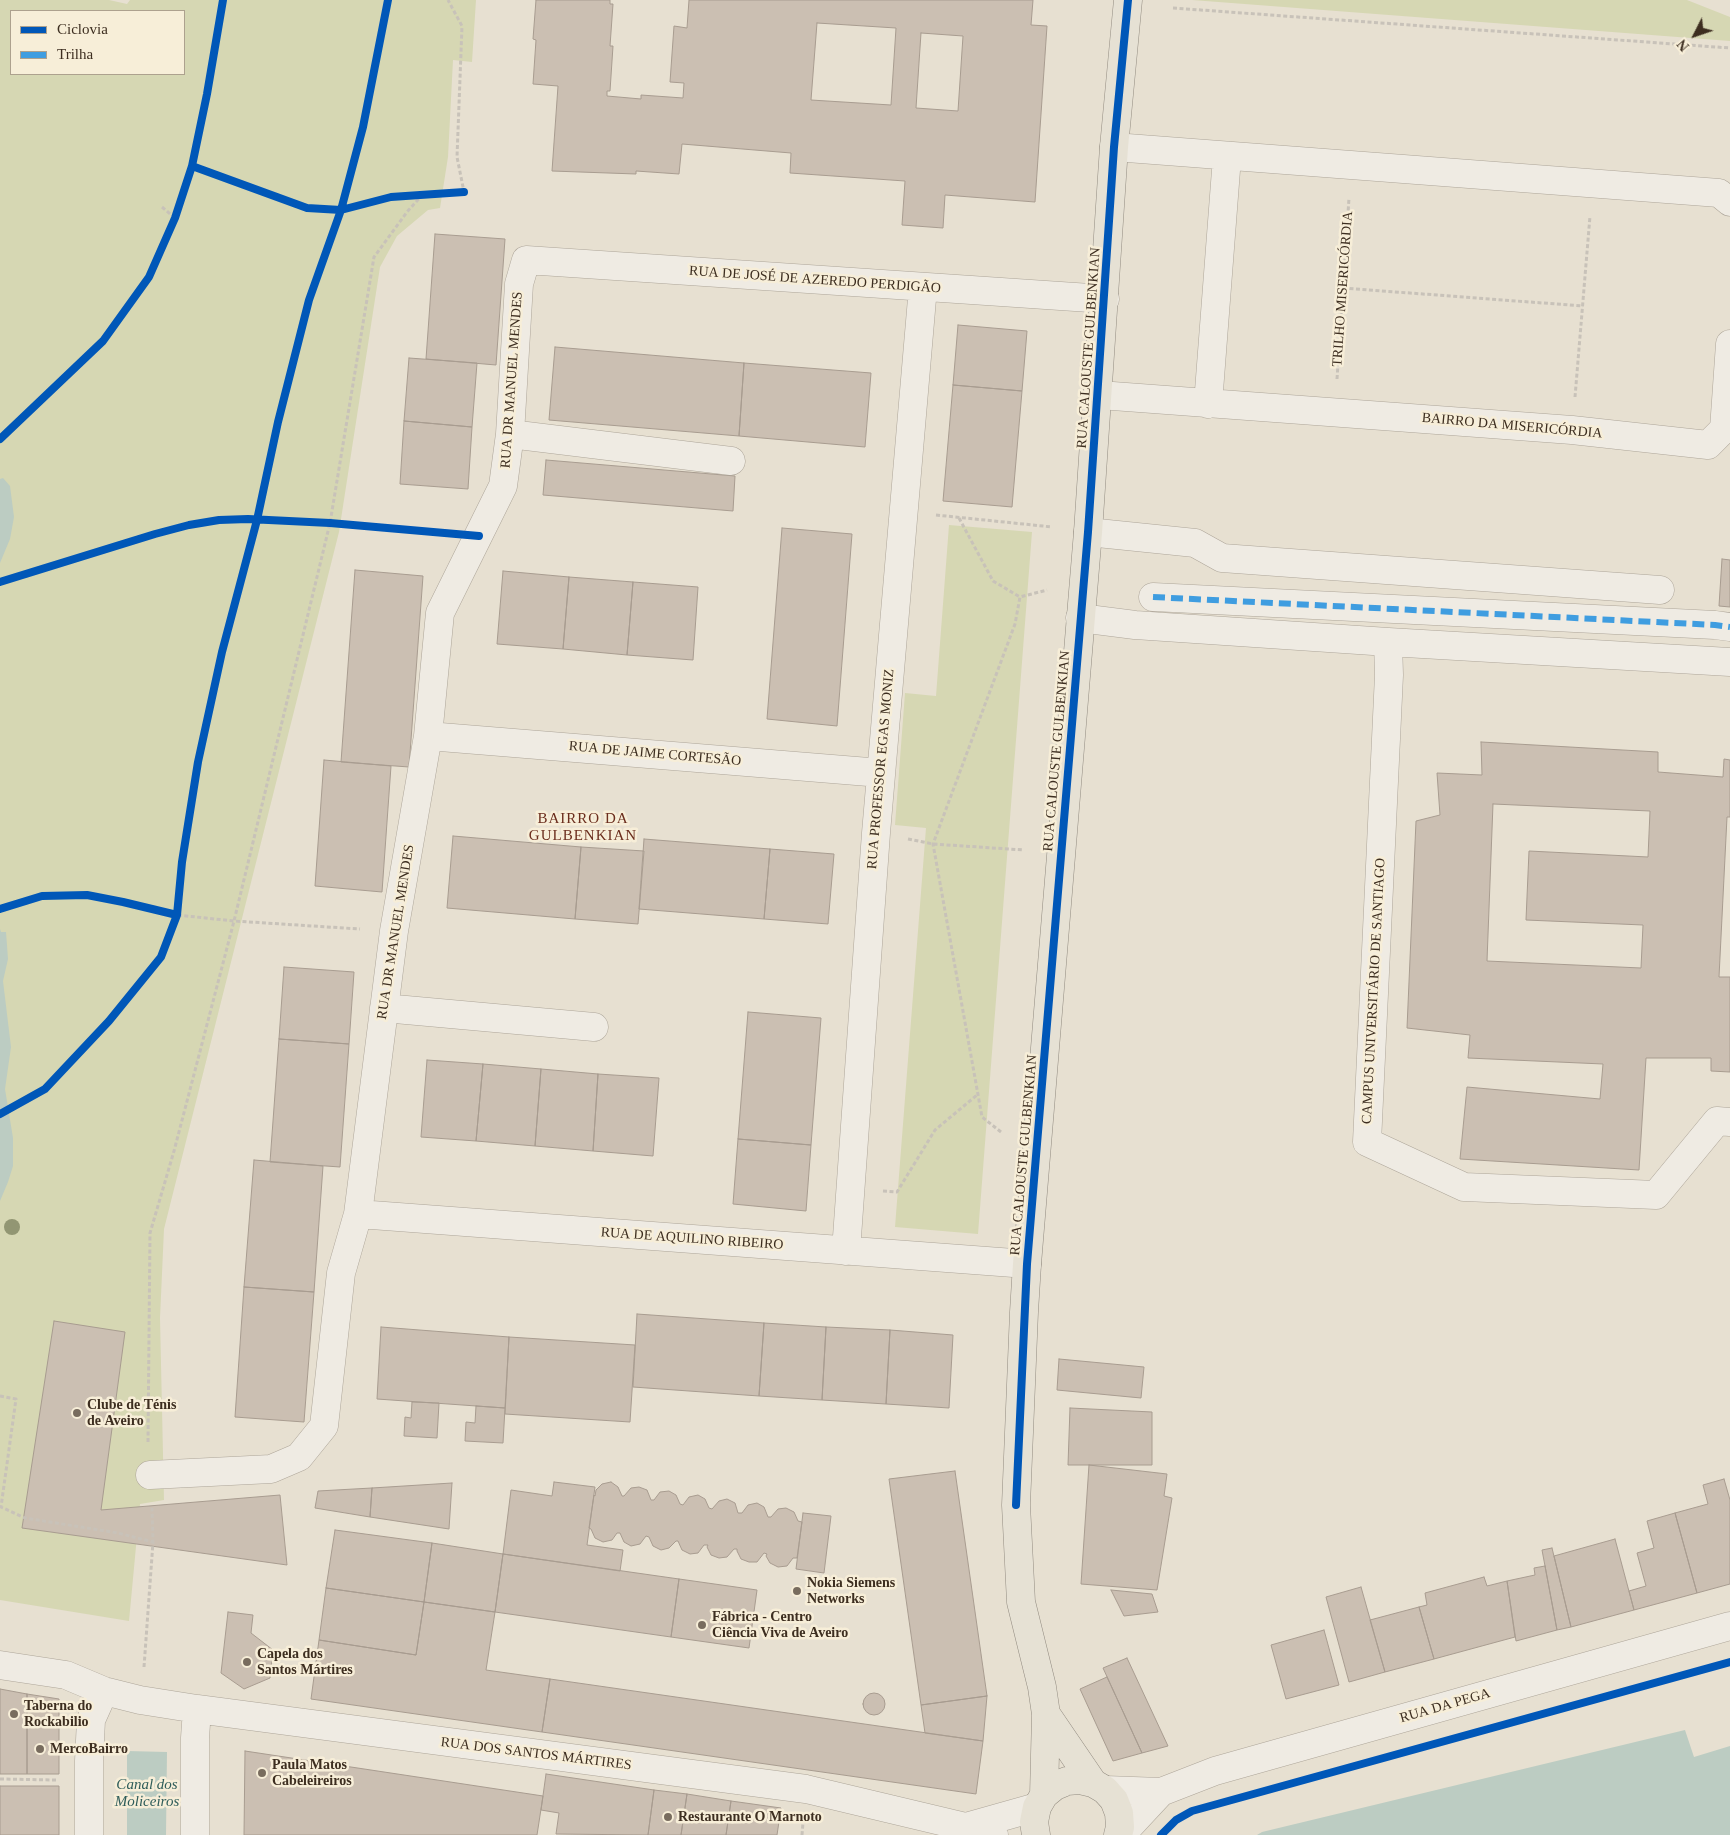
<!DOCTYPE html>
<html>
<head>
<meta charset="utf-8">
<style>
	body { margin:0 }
	#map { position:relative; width:1730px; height:1835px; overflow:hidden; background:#e7e0d1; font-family:"Times New Roman",serif }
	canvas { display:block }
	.legend { position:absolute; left:10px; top:10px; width:175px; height:65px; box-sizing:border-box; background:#f7eed8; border:1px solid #ada18e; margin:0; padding:6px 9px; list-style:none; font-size:15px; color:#3d2e20 }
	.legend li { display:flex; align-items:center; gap:10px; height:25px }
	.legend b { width:25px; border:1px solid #ada18e }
	.north { position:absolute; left:1670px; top:10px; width:50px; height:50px; -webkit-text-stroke:4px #f7eed8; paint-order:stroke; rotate:229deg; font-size:14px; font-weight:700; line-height:20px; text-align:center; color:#3d2e20 }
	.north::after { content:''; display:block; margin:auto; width:18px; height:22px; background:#3d2e20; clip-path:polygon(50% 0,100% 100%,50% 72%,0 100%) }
</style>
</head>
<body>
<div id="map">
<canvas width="1730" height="1835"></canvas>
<ul class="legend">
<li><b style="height:6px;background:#0057b8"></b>Ciclovia</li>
<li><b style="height:6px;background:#3f9de0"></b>Trilha</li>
</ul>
<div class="north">N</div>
</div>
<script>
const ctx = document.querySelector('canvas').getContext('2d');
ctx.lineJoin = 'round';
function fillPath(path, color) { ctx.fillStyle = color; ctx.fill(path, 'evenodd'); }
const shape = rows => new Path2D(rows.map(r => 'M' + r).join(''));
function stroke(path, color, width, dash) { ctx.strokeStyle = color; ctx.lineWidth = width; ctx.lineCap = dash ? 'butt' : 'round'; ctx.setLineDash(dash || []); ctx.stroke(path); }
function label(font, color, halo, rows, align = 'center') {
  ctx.font = font + ' "Times New Roman",serif'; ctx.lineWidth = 5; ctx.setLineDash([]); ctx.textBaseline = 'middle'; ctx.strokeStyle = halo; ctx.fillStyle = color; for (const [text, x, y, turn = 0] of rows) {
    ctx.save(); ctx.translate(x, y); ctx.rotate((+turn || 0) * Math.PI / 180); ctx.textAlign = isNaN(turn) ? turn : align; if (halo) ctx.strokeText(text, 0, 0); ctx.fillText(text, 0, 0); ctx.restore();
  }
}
const green = shape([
	[0,0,109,0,127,4,130,0,476,0,472,62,453,60,448,157,440,208,428,210,397,236,380,267,339,532,164,1229,160,1318,164,1500,140,1504,129,1621,0,1600],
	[11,11,184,11,184,74,11,74],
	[1192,0,1687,0,1730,17,1730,41],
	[949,525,1032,532,978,1234,895,1227,926,828,895,825,905,693,936,696]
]);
const water = shape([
	[3,478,10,486,14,517,10,539,0,563,0,479],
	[0,929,1,932,6,932,8,959,3,981,11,1047,5,1089,13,1138,13,1166,8,1182,0,1201],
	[1685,1730,1694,1757,1730,1746,1730,1835,1257,1835,1262,1832],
	[127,1751,167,1752,166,1835,127,1835]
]);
const building = shape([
	[536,0,610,0,610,4,613,4,610,46,613,46,610,91,607,91,607,96,641,99,641,95,683,98,684,83,670,82,674,26,687,28,689,0,1033,0,1031,25,1047,26,1035,202,945,195,943,228,902,225,905,181,790,173,791,153,682,144,679,174,636,171,636,174,552,171,558,86,533,84,536,40,533,39,536,0],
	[817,23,896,28,891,105,811,100,817,23],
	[921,33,963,36,958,111,916,108,921,33],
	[435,234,505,239,496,365,426,359,435,234],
	[958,325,1027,331,1022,391,953,385,958,325],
	[555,347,744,363,739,436,549,420,555,347],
	[409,358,477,363,472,427,404,421,409,358],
	[744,363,871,373,865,447,739,436,744,363],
	[953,385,1022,391,1012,507,943,501,953,385],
	[404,421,472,427,468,489,400,484,404,421],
	[546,460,735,476,733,511,543,495,546,460],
	[782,528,852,534,837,726,767,719,782,528],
	[1722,559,1730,560,1730,607,1719,606,1722,559],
	[355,570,423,576,409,767,341,762,355,570],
	[503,571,569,577,563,649,497,644,503,571],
	[569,577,633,582,627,655,563,649,569,577],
	[633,582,698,587,693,660,627,655,633,582],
	[1481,742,1658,752,1658,772,1723,777,1724,759,1730,760,1730,817,1727,817,1719,977,1730,977,1730,1072,1711,1071,1711,1058,1646,1058,1639,1170,1460,1159,1467,1087,1600,1099,1603,1064,1468,1058,1470,1035,1407,1028,1416,821,1440,815,1437,773,1482,775,1481,742],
	[1493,804,1650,811,1648,857,1529,851,1526,920,1643,925,1641,968,1487,961,1493,804],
	[324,760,391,766,382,892,315,886,324,760],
	[453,836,581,847,575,919,447,908,453,836],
	[644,839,770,849,764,919,639,909,644,839],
	[581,847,644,851,638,924,575,919,581,847],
	[770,849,834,854,828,924,764,919,770,849],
	[284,967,354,972,349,1044,279,1039,284,967],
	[748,1012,821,1018,811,1145,738,1139,748,1012],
	[279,1039,349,1044,340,1167,270,1162,279,1039],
	[427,1060,483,1064,476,1141,421,1137,427,1060],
	[483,1064,541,1069,535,1146,476,1141,483,1064],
	[541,1069,598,1074,593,1151,535,1146,541,1069],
	[598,1074,659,1078,653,1156,593,1151,598,1074],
	[738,1139,811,1145,806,1211,733,1204,738,1139],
	[254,1160,323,1166,314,1292,244,1287,254,1160],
	[244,1287,314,1292,304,1422,235,1417,244,1287],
	[637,1314,764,1323,759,1396,633,1387,637,1314],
	[54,1321,125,1332,101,1510,280,1495,287,1565,22,1528,54,1321],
	[764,1323,826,1327,822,1400,759,1396,764,1323],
	[381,1327,509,1337,505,1408,377,1399,381,1327],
	[826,1327,890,1330,886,1404,822,1400,826,1327],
	[890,1330,953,1335,949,1408,886,1404,890,1330],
	[509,1337,635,1345,630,1422,505,1414,509,1337],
	[1059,1359,1144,1367,1141,1398,1057,1390,1059,1359],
	[412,1402,439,1403,437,1438,404,1436,405,1417,411,1418,412,1402],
	[476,1406,505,1408,503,1443,465,1441,466,1422,475,1423,476,1406],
	[1070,1408,1152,1412,1152,1465,1068,1465,1070,1408],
	[1089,1465,1167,1474,1164,1496,1172,1498,1157,1590,1081,1584,1089,1465],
	[955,1471,987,1696,921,1705,889,1479,955,1471],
	[1724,1479,1730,1500,1730,1584,1697,1593,1675,1513,1708,1504,1703,1485,1724,1479],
	[554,1482,595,1487,587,1545,623,1550,620,1571,503,1554,511,1490,552,1496,554,1482],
	[611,1482,618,1487,622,1496,624,1496,631,1488,639,1487,647,1490,651,1500,654,1500,660,1492,669,1491,676,1495,680,1504,683,1505,689,1497,698,1495,705,1499,709,1508,712,1509,719,1501,727,1499,735,1503,738,1513,742,1513,748,1505,757,1503,764,1507,768,1517,771,1517,778,1509,786,1508,794,1512,798,1521,802,1522,797,1558,793,1558,787,1566,778,1567,770,1563,766,1556,767,1554,764,1553,757,1562,749,1562,741,1559,737,1551,737,1549,734,1549,727,1557,719,1558,711,1555,707,1547,708,1545,704,1545,698,1553,690,1554,682,1550,678,1541,676,1541,669,1548,661,1550,653,1546,649,1537,646,1536,640,1544,631,1546,624,1542,620,1533,617,1533,612,1540,603,1542,595,1538,591,1529,589,1528,594,1495,595,1496,596,1490,602,1484,611,1482],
	[452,1483,449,1529,370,1517,372,1488,452,1483],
	[372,1488,370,1517,315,1508,318,1491,372,1488],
	[803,1513,831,1516,824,1573,796,1569,803,1513],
	[1675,1513,1697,1593,1634,1610,1629,1591,1646,1586,1637,1553,1654,1548,1647,1521,1675,1513],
	[335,1530,432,1543,424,1602,326,1588,335,1530],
	[1615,1539,1634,1610,1571,1627,1554,1556,1615,1539],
	[432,1543,503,1554,495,1612,424,1602,432,1543],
	[1552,1548,1571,1627,1557,1630,1542,1550,1552,1548],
	[503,1554,679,1579,671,1637,495,1612,503,1554],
	[1545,1566,1557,1630,1516,1641,1507,1581,1535,1575,1534,1568,1545,1566],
	[1484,1577,1487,1586,1507,1581,1515,1637,1434,1659,1419,1607,1427,1605,1425,1593,1484,1577],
	[679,1579,757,1590,749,1648,671,1637,679,1579],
	[1361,1587,1385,1672,1349,1682,1326,1597,1361,1587],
	[326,1588,424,1602,416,1655,319,1640,326,1588],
	[1111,1590,1152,1594,1158,1612,1124,1616,1111,1590],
	[424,1602,495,1612,486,1670,550,1679,542,1732,311,1699,319,1640,416,1655,424,1602],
	[1419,1607,1434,1659,1385,1672,1370,1620,1419,1607],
	[228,1612,253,1615,251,1633,273,1650,270,1678,244,1689,221,1673,228,1612],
	[1324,1630,1339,1685,1286,1699,1271,1645,1324,1630],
	[1127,1658,1168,1746,1142,1753,1103,1668,1127,1658],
	[1107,1677,1142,1753,1113,1761,1080,1689,1107,1677],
	[550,1679,983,1741,976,1794,542,1732,550,1679],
	[0,1689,27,1694,27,1774,0,1774,0,1689],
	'863 1704a11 11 0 1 1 22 0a11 11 0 1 1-22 0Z',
	[27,1694,59,1699,59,1774,27,1774,27,1694],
	[987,1696,983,1741,925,1733,921,1705,987,1696],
	[245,1751,543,1796,537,1835,244,1835,245,1751],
	[546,1774,654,1790,648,1835,556,1834,559,1813,541,1810,546,1774],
	[0,1786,59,1786,59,1835,0,1835,0,1786],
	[654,1790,687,1794,681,1835,648,1835,654,1790],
	[687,1794,731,1801,726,1835,681,1835,687,1794],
	[731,1801,781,1808,777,1835,726,1835,731,1801]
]);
const path = shape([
	[1173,8,1730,48],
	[192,166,307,208,341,210,391,197,464,192,457,157,462,26,448,0],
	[162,207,175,218],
	[1343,288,1583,306],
	[1337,379,1349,198],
	[1575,397,1590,216],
	[0,439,103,341,149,277,175,218,192,166,207,94,223,0],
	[936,515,1052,527],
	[959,518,993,581,1020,597],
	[0,582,155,534,189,525,219,520,248,519,330,523,443,533],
	[908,839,933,844,1024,850],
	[0,909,42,896,87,895,123,902,177,915,234,921,360,929],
	[0,1114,45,1089,109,1021,161,957,177,915,182,862,198,762,222,652,257,520,278,422,309,300,341,210,363,127,388,0],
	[1001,1132,982,1117,933,844,1015,624,1020,597,1047,590],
	[883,1191,897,1192,935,1130,977,1095],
	[0,1396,16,1399,1,1507,25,1518,118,1533,153,1542],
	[148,1442,150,1233,174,1151,234,921,330,523,374,257,407,212,423,194],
	[144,1667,153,1542,152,1508],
	[0,1779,56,1780],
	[802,1835,803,1822]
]);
const minor = shape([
	[1114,147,1719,193,1730,202],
	[1099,395,1572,430,1708,445,1724,429,1730,344],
	[1208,404,1227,157],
	[510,434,731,461],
	[1088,532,1195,543,1222,558,1660,590],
	[1153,597,1715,625,1730,627],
	[1080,618,1135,625,1388,642,1730,662],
	[1388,642,1389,675,1367,1142,1464,1187,1656,1195,1717,1121,1730,1122],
	[428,736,881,773],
	[384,1008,594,1027],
	[358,1214,1027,1264],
	[846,1251,876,833,923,287],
	[150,1475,271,1469,299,1457,324,1426,341,1273,358,1214,394,931,428,736,440,613,503,486,510,434,519,284,526,260,1105,299],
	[0,1665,66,1675,104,1691,140,1700,197,1709,806,1789,966,1827,994,1835],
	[1105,1790,1161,1792,1215,1771,1730,1626],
	[966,1827,1037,1807],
	[89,1835,89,1761,91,1720,104,1691],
	[195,1835,195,1738,197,1709],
	[1121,1835,1161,1792]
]);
const major = shape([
	[1046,1714,1093,1783],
	[1044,1795,1046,1714,1042,1687,1021,1602,1016,1505,1024,1312,1027,1264,1088,532,1114,147,1128,0],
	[1036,1835,1034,1822,1037,1807,1044,1795,1055,1786,1067,1781,1080,1780,1093,1783,1105,1790,1114,1800,1119,1813,1120,1827,1118,1835]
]);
const quiet = shape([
	[1153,597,1715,625,1730,627]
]);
const cycleway = shape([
	[192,166,307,208,341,210,391,197,464,192],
	[0,439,103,341,149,277,175,218,192,166,207,94,223,0],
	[0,582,155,534,189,525,219,520,248,519,330,523,479,536],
	[0,909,42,896,87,895,123,902,177,915],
	[0,1114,45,1089,109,1021,161,957,177,915,182,862,198,762,222,652,257,520,278,422,309,300,341,210,363,127,388,0],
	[1016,1505,1027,1264,1088,532,1114,147,1128,0],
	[1161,1835,1176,1820,1192,1811,1730,1662]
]);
const trees = [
	[12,1227]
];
const markers = [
	[77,1413,5,"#786c5e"],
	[797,1591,5,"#786c5e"],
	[702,1625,5,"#786c5e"],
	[247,1662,5,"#786c5e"],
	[14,1714,5,"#786c5e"],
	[40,1749,5,"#786c5e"],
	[262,1773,5,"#786c5e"],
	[668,1817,5,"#786c5e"]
];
const streetNames = [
	["RUA DE JOSÉ DE AZEREDO PERDIGÃO",815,280,4],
	["TRILHO MISERICÓRDIA",1343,289,-86],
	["RUA CALOUSTE GULBENKIAN",1089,348,-86],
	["RUA DR MANUEL MENDES",512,380,-86],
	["BAIRRO DA MISERICÓRDIA",1512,426,5],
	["RUA CALOUSTE GULBENKIAN",1057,751,-85],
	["RUA DE JAIME CORTESÃO",655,754,5],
	["RUA PROFESSOR EGAS MONIZ",881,769,-85],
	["RUA DR MANUEL MENDES",396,932,-81],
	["CAMPUS UNIVERSITÁRIO DE SANTIAGO",1374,991,-87],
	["RUA CALOUSTE GULBENKIAN",1024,1155,-85],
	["RUA DE AQUILINO RIBEIRO",692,1239,4],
	["RUA DA PEGA",1445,1706,-16],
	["RUA DOS SANTOS MÁRTIRES",536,1754,7]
];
const poiNames = [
	["Clube de Ténis",87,1405],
	["de Aveiro",87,1421],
	["Nokia Siemens",807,1583],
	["Networks",807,1599],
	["Fábrica - Centro",712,1617],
	["Ciência Viva de Aveiro",712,1633],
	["Capela dos",257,1654],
	["Santos Mártires",257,1670],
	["Taberna do",24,1706],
	["Rockabilio",24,1722],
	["MercoBairro",50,1749],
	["Paula Matos",272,1765],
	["Cabeleireiros",272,1781],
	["Restaurante O Marnoto",678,1817]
];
const neighbourhoodNames = [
	["BAIRRO DA",583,819],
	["GULBENKIAN",583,836]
];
const waterNames = [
	["Canal dos",147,1785],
	["Moliceiros",147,1802]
];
fillPath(green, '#d6d7b3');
fillPath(water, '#bcccc2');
fillPath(building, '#cbbfb2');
stroke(building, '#a89c90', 1);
stroke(minor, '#ada599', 29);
stroke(major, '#928b80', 29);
stroke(path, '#c8c2b9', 3, [4, 2.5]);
stroke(minor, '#efebe3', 28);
stroke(major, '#e6e1d4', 28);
stroke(quiet, '#3f9de0', 6, [12, 6]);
stroke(cycleway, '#0057b8', 8);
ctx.fillStyle = '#929673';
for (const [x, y] of trees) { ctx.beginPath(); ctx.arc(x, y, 8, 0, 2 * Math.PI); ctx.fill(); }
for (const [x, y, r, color] of markers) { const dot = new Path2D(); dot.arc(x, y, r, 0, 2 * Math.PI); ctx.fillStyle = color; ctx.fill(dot); stroke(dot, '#f7eed8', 2); }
label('14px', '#3d2e20', '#f7eed8', streetNames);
label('bold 14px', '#3d2e20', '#f7eed8', poiNames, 'left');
ctx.letterSpacing = '1px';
label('15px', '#6b2e1e', '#f7eed8', neighbourhoodNames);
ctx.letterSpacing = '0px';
label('italic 15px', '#2f5d5a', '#f7eed8', waterNames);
</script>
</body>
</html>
